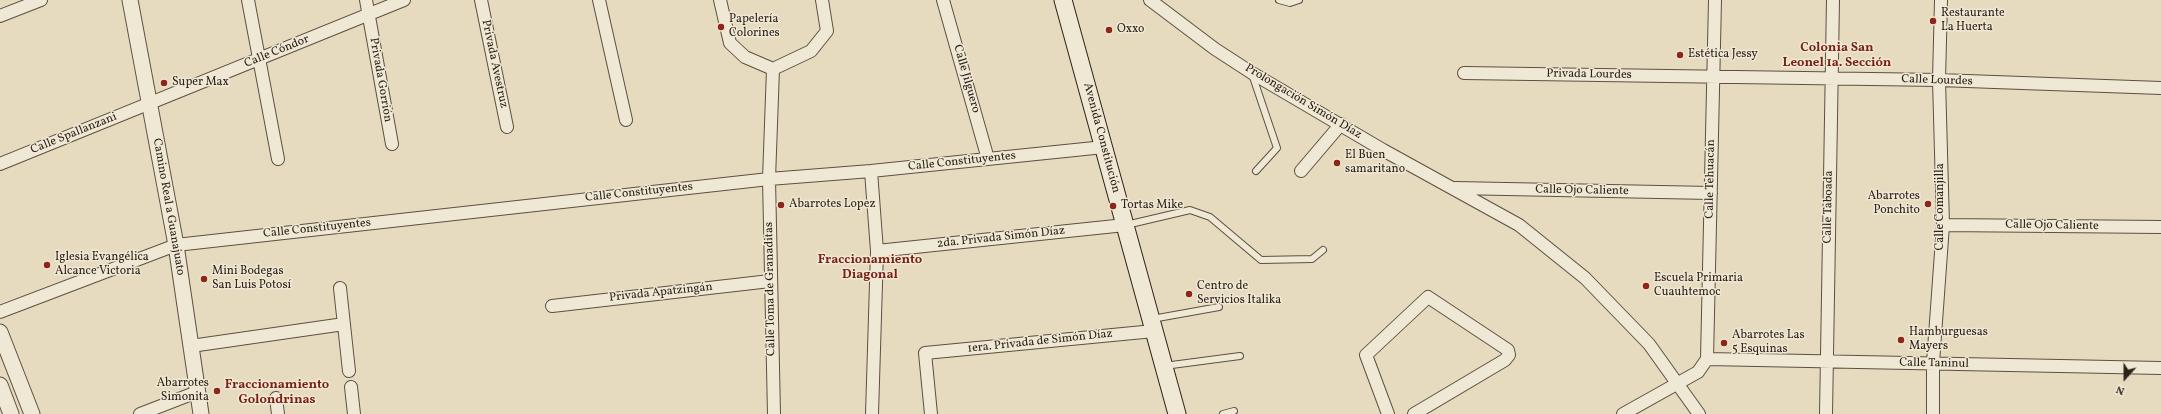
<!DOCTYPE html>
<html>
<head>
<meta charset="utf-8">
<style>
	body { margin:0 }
	#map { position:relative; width:2161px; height:414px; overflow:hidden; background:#e6dbbf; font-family:Vollkorn,serif }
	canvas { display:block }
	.north { position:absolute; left:2105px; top:358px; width:40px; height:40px; -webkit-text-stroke:3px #efe8d5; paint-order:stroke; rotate:201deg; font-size:11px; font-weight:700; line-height:16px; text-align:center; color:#2f2219 }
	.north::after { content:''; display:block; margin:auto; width:14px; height:18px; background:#2f2219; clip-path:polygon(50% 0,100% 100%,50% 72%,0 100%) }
</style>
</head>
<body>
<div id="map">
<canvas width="2161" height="414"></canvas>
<div class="north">N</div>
</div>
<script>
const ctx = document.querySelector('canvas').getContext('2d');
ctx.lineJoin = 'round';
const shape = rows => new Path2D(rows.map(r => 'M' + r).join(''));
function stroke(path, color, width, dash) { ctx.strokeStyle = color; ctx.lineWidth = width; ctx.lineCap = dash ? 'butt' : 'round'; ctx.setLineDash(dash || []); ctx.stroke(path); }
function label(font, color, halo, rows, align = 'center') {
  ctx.font = font + ' Vollkorn,serif'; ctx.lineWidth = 3; ctx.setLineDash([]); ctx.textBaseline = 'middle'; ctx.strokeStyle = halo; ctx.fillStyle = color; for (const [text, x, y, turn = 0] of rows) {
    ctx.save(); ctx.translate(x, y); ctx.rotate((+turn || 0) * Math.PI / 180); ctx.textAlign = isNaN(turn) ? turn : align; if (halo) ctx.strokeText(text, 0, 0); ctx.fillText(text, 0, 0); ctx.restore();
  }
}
const service = shape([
	[1279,0,1290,3,1299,0],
	[1252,74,1277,148,1256,171],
	[1126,225,1190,210,1210,217,1261,260,1312,259,1323,250],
	[1152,319,1219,307],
	[1164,366,1240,356],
	[1223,414,1234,411]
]);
const minor = shape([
	[248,0,278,159],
	[366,0,392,144],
	[481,0,507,127],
	[599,0,626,120],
	[720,0,730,43,745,57,773,69,811,51,827,31,822,0],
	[943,0,988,159],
	[1150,0,1215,49,1252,73,1383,150,1519,225,1585,278,1649,344,1699,414],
	[0,16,41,0],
	[773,69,769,179,774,414],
	[1464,73,1939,80,2161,88],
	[0,164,404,0],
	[871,171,877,251,872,414],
	[1301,171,1341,124],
	[1455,188,1711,193],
	[1943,225,2161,227],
	[877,251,1125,225],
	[340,288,349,371],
	[552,306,770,281],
	[0,312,176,245,769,179,871,171,1104,147],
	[191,346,344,324],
	[1707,359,2161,368],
	[1707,359,1715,0],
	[351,387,354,414],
	[276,398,278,414],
	[140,414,197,392],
	[931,414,925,353,1154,331],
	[1388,414,1366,355,1428,297,1508,350,1509,355,1505,360,1414,414],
	[1623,414,1698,372,1707,359],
	[1826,414,1833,0],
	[1933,414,1933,363,1943,225,1939,80,1941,0]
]);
const tertiary = shape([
	[130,0,176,245,201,414],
	[0,332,32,414],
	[0,385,11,414]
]);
const secondary = shape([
	[1063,0,1177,414]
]);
const markers = [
	[1933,21,4,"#8f2418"],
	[721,27,4,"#8f2418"],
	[1109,30,4,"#8f2418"],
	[1680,55,4,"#8f2418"],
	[164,83,4,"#8f2418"],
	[1337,163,4,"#8f2418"],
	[1928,204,4,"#8f2418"],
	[781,205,4,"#8f2418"],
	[1113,206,4,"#8f2418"],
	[47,265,4,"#8f2418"],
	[204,279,4,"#8f2418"],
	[1646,286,4,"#8f2418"],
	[1189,294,4,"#8f2418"],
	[1901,340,4,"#8f2418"],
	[1724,343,4,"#8f2418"],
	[217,391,4,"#8f2418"]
];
const poiNames = [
	["Restaurante",1941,14],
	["La Huerta",1941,28],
	["Papelería",729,20],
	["Colorines",729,34],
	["Oxxo",1117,30],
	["Estética Jessy",1688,55],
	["Super Max",172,83],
	["El Buen",1345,156],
	["samaritano",1345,170],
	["Abarrotes",1920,197,"right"],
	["Ponchito",1920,211,"right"],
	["Abarrotes Lopez",789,205],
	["Tortas Mike",1121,206],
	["Iglesia Evangélica",55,258],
	["Alcance Victoria",55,272],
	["Mini Bodegas",212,272],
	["San Luis Potosí",212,286],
	["Escuela Primaria",1654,279],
	["Cuauhtemoc",1654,293],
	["Centro de",1197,287],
	["Servicios Italika",1197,301],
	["Hamburguesas",1909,333],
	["Mayers",1909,347],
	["Abarrotes Las",1732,336],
	["5 Esquinas",1732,350],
	["Abarrotes",209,384,"right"],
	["Simonita",209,398,"right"]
];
const streetNames = [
	["Calle Cóndor",277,52,-22],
	["Privada Avestruz",494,64,78],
	["Privada Lourdes",1589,75,1],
	["Calle Jilguero",966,79,74],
	["Privada Gorrión",380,80,80],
	["Calle Lourdes",1937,81,2],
	["Prolongación Simón Díaz",1303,102,31],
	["Calle Spallanzani",74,134,-22],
	["Avenida Constitución",1101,138,75],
	["Calle Constituyentes",962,162,-6],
	["Calle Tehuacán",1711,179,-89],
	["Calle Ojo Caliente",1582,191,1],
	["Calle Constituyentes",639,193,-6],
	["Camino Real a Guanajuato",168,207,80],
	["Calle Taboada",1829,207,-89],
	["Calle Comanjilla",1941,207,-90],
	["Calle Ojo Caliente",2052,226,1],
	["Calle Constituyentes",317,229,-6],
	["2da. Privada Simón Díaz",1001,238,-6],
	["Calle Toma de Granaditas",771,289,-91],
	["Privada Apatzingán",661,293,-6],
	["1era. Privada de Simón Díaz",1040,342,-6],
	["Calle Taninul",1934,364,1]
];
const neighbourhoodNames = [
	["Colonia San",1837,49],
	["Leonel 1a. Sección",1837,64],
	["Fraccionamiento",870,261],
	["Diagonal",870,276],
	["Fraccionamiento",277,386],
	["Golondrinas",277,401]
];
stroke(service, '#5d5042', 8);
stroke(minor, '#5d5042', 14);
stroke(tertiary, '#5d5042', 17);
stroke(secondary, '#2f2219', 19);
stroke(service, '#efe8d5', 6);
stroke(minor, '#efe8d5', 12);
stroke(tertiary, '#efe8d5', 15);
stroke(secondary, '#efe8d5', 17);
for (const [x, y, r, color] of markers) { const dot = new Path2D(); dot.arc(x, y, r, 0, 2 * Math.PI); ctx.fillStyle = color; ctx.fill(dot); stroke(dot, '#efe8d5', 1.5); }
label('12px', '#2f2219', '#efe8d5', poiNames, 'left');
label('12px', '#2f2219', '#efe8d5', streetNames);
label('bold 13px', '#7a1f14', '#efe8d5', neighbourhoodNames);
</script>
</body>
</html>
